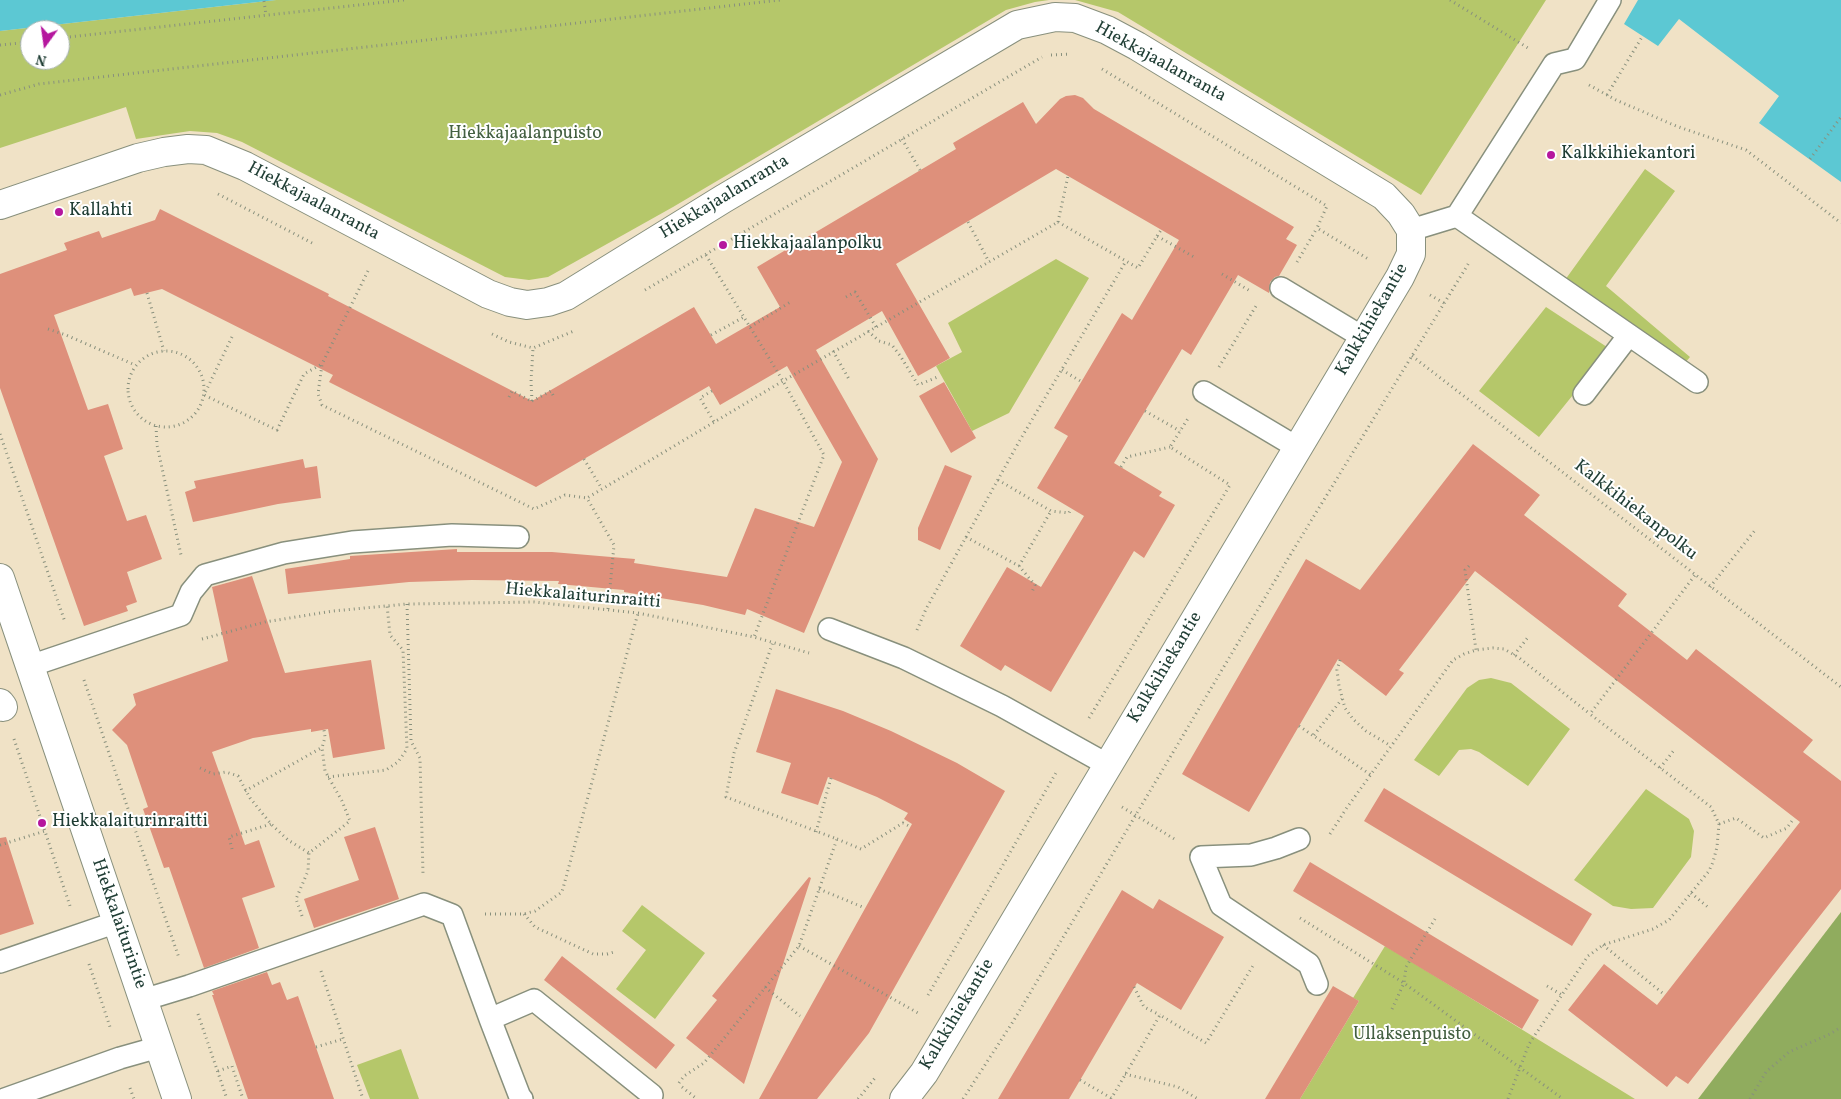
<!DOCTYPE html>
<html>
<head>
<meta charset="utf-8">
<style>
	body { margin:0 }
	#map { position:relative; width:1841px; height:1099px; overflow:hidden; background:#f0e2c6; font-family:Vollkorn,serif }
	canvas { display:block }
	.north { position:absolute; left:20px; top:20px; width:50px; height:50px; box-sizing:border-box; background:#fff; border:1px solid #a5b1ae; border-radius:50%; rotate:194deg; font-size:14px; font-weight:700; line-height:20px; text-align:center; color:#1f3d34 }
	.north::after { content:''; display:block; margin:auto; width:18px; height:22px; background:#b5179e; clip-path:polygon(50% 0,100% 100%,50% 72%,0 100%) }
</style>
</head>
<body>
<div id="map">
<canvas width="1841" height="1099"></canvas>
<div class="north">N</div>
</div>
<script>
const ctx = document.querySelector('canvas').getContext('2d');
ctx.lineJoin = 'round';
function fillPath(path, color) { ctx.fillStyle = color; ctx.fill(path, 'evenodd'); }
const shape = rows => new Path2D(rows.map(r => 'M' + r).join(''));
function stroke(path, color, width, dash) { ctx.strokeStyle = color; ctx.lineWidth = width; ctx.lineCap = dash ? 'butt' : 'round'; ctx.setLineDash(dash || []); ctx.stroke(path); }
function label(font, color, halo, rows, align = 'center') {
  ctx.font = font + ' Vollkorn,serif'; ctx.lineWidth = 4; ctx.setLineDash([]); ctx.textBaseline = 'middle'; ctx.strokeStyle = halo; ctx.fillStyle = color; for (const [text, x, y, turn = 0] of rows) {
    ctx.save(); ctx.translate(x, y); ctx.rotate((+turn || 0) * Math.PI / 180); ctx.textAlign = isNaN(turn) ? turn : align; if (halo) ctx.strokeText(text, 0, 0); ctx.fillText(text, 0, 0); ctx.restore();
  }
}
const green = shape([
	[276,0,1049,0,1035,2,1006,10,673,207,548,277,529,280,505,277,242,142,217,133,190,131,136,139,126,107,0,148,0,31],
	[30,30,60,30,60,60,30,60],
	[1075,0,1546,0,1421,195,1118,12],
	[1645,169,1675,191,1606,286,1690,357,1684,364,1565,280],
	[1056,259,1089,278,1009,413,972,431,936,366,962,352,948,323],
	[1546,307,1610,349,1539,437,1479,391],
	[1491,678,1511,683,1570,729,1528,786,1479,752,1471,749,1459,750,1439,776,1414,760,1467,688,1479,680],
	[1646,789,1689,819,1694,831,1691,857,1653,908,1631,909,1613,906,1574,880],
	[642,905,705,953,655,1019,616,989,646,950,622,931],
	[1385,946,1399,954,1635,1099,1300,1099,1359,1001,1353,998],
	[401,1049,419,1099,370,1099,357,1065]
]);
const forest = shape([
	[1841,912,1841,1099,1698,1099]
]);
const water = shape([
	[0,0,276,0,0,31],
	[1638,0,1841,0,1841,182,1759,123,1779,96,1679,19,1658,46,1624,24]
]);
const building = shape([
	[1075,95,1083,98,1094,109,1294,227,1286,239,1297,245,1279,276,1275,277,1270,282,1269,293,1238,275,1191,355,1182,349,1114,463,1162,492,1159,496,1175,505,1144,558,1134,551,1051,692,1005,665,1001,671,960,646,1007,567,1041,587,1084,516,1037,488,1068,436,1054,428,1122,313,1132,320,1179,240,1056,169,896,264,950,358,918,376,882,311,816,350,878,459,804,633,747,609,745,615,703,605,624,592,624,590,558,584,559,581,472,580,409,582,288,594,285,569,350,559,350,556,457,549,457,552,552,552,635,559,634,563,727,577,755,508,814,527,842,462,787,366,720,405,709,386,536,487,329,382,333,375,162,289,134,296,131,288,54,315,88,410,108,404,123,449,104,456,127,521,146,515,162,559,127,572,137,602,126,606,128,611,84,626,0,388,0,274,67,250,64,243,99,231,102,238,155,220,160,209,329,294,328,296,532,401,694,307,716,344,780,307,757,267,956,149,953,143,1023,102,1036,124,1060,99,1066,96],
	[944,382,976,438,951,453,919,396],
	[1473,444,1540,495,1524,515,1627,594,1618,606,1687,660,1696,649,1813,740,1803,752,1841,781,1841,889,1688,1084,1676,1076,1667,1087,1568,1010,1604,964,1657,1005,1800,822,1475,571,1399,670,1404,673,1386,696,1338,659,1249,812,1182,774,1306,559,1360,590],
	[303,459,305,468,317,466,321,498,278,504,193,522,185,492,196,488,194,481],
	[945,465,972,476,940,550,918,540,918,528],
	[252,576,285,673,371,660,385,749,333,758,328,729,311,732,311,729,253,738,212,752,245,845,259,840,275,887,242,898,259,948,204,968,169,867,164,868,143,809,148,807,127,745,112,730,136,705,133,694,228,661,212,587],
	[776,689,843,711,891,731,957,763,1005,791,869,1033,817,1099,759,1099,912,824,904,819,908,813,877,797,828,777,818,805,781,793,791,763,756,752],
	[1384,788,1592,914,1572,946,1364,821],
	[375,827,399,899,314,928,304,899,359,880,344,837],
	[6,837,34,924,0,935,0,838],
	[1310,862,1539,1000,1522,1029,1293,891],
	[809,877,811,878,744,1084,686,1038,717,1000,712,996],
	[1122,890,1153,909,1159,899,1224,937,1181,1010,1137,983,1069,1099,998,1099],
	[562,956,675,1045,656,1069,544,980],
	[267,972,272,985,280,982,287,1000,298,996,334,1099,248,1099,212,995,214,995,212,991],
	[1333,986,1359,1001,1300,1099,1265,1099]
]);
const path = shape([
	[1450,0,1528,48],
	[264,1,266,15],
	[60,38,404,0],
	[0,45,30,42],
	[1051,55,1070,54],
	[1102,69,1327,206,1317,228,1370,260],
	[1589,85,1616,100,1676,126,1746,150,1841,223],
	[0,95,39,84,780,0],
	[1607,95,1642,37],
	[902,139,920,170],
	[1810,159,1841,117],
	[218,194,314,244],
	[968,222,989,262],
	[1058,222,1138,268,1157,236,1194,257],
	[1058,222,1068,176],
	[1157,236,1161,230],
	[706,255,783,381,824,455,754,637],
	[1297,262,1317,228],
	[368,271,322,364,318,394,322,405,534,509,565,495,587,498],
	[1222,274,1250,291],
	[645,290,1042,57],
	[147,293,164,351],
	[1430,295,1444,303],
	[846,297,855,292,876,327],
	[750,327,792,301],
	[48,329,66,335,135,365],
	[868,331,879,341,892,345,901,357,918,385,940,376],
	[492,334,509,342,533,348,574,331],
	[711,335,744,317],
	[232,337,204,395,277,430,304,374,322,364],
	'128 389a38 38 0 1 1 76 0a38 38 0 1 1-76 0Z',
	[833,351,850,381],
	[1412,356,1841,687],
	[1219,367,1256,306],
	[1062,370,1082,382],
	[712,391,700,398,714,422],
	[509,397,512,391,531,401],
	[532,401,531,382,533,348],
	[532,401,551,391,554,397],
	[1145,411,1180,431],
	[156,426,157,445,181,555],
	[0,434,65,622],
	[584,459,602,489],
	[1121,467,1127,457,1170,447],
	[998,480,1051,511,1069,513,1071,508],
	[966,537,1019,566,1035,585,1032,592],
	[1019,566,1051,511],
	[1469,566,1465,570,1476,650],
	[1710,587,1756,529],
	[407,604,411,741,420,758,423,874],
	[608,609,614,545,587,498,783,381,1058,222],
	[917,630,926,609,1020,440,1126,261],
	[202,639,265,622,333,611,407,604,534,602,638,613,754,637,809,653],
	[1514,655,1529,636],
	[1340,660,1337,670,1339,686,1345,708,1353,719,1366,731,1391,746],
	[84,680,179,958],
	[1089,718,1230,485,1170,447,1189,417],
	[1299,726,1371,775],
	[1314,735,1342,699],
	[14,739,70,906],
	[200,768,213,774,226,772,238,776,250,798,271,824,288,840,309,853],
	[1660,768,1675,749],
	[328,777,386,770,398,762,407,749,403,650,390,635,387,605],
	[245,791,321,748],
	[1122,807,1176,840],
	[1719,824,1736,818,1764,838,1787,828,1794,818],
	[816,832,831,778],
	[1330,834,1346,809,1453,660,1464,654,1476,650,1493,648,1504,649,1518,657,1590,714],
	[837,839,861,849,903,823,911,827],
	[0,845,45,831],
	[232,849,229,837,271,824],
	[819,889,865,908],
	[1691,893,1709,908],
	[485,914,524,914,535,911,562,892,638,613],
	[524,914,535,927,593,954,607,954,614,952],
	[302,916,296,899,308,871,309,853,350,821,342,801,325,771,322,748,325,737,324,730],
	[1300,918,1404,983,1563,1099],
	[1603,945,1665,995],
	[799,946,918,1013],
	[89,964,111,1030],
	[321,971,363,1099],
	[1547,986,1562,995],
	[765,987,800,1016],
	[1134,987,1144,1007,1160,1015],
	[928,995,1057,771],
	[1392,1009,1404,983,1406,967,1435,919],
	[198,1014,227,1099],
	[316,1047,343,1039],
	[218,1071,232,1066,243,1099],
	[1125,1074,1178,1087,1198,1099],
	[1080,1080,1111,1098],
	[679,1083,684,1076,704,1063,799,946,837,839,726,797,734,753,773,642],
	[682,1087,697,1099],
	[130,1088,134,1099],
	[858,1099,875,1078],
	[963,1099,1014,1020,1292,552,1470,261],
	[1111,1099,1160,1015,1206,1043,1254,964],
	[1508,1099,1529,1044,1588,956,1603,945,1653,929,1669,920,1709,871,1713,862,1717,847,1719,824,1711,807,1590,714,1695,575],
	[1750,1099,1766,1072,1789,1052,1830,1034,1841,1027]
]);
const service = shape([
	[1457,216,1554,64,1575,59,1610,0],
	[1411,230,1457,216,1697,382],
	[1281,288,1364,338],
	[1204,392,1298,448],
	[1584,394,1629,335],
	[829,629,904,658,1002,706,1108,765],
	[30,666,181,615,191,592,205,575,284,553,352,542,452,535,518,537],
	[1299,839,1276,848,1251,855,1201,857,1221,905,1309,964,1317,984],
	[0,962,117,922],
	[143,1000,189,986,424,904,452,915,490,1019,534,1000,652,1095],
	[490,1019,520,1097,522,1099],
	[5,1099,120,1058,159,1047]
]);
const pedestrian = shape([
	[0,703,3,707]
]);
const minor = shape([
	[0,205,138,158,164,152,188,149,206,150,245,166,488,294,510,302,527,305,548,302,566,296,723,199,1017,25,1055,17,1075,18,1107,30,1137,46,1384,196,1401,214,1411,230,1411,254,1400,277,924,1073,904,1099],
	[0,578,177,1099]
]);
const markers = [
	[1551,155,5,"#b5179e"],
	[59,212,5,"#b5179e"],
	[723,245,5,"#b5179e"],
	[42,823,5,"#b5179e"]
];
const streetNames = [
	["Hiekkajaalanranta",1160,63,29],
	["Hiekkajaalanranta",725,198,-31],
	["Hiekkajaalanranta",313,202,28],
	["Kalkkihiekantie",1373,320,-60],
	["Kalkkihiekanpolku",1635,511,38],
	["Hiekkalaiturinraitti",583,597,5],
	["Kalkkihiekantie",1166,668,-59],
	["Hiekkalaiturintie",118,924,71],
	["Kalkkihiekantie",958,1015,-59]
];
const parkNames = [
	["Hiekkajaalanpuisto",525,135],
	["Ullaksenpuisto",1412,1036]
];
const poiNames = [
	["Kalkkihiekantori",1561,155],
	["Kallahti",69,212],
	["Hiekkajaalanpolku",733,245],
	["Hiekkalaiturinraitti",52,823]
];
fillPath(green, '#b5c76a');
fillPath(forest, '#90ac5e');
fillPath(water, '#5cc8d3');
fillPath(building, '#de907b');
stroke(service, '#88907d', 24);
stroke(pedestrian, '#88907d', 30);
stroke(minor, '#88907d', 30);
stroke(path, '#88907d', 3, [1, 4]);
stroke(service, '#fff', 21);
stroke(pedestrian, '#fff', 28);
stroke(minor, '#fff', 28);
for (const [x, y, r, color] of markers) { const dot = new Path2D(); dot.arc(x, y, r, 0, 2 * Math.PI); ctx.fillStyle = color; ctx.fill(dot); stroke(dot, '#fff', 2); }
label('18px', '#1f3d34', '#fff', streetNames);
label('18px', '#446042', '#fff', parkNames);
label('18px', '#1f3d34', '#fff', poiNames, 'left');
</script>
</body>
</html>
